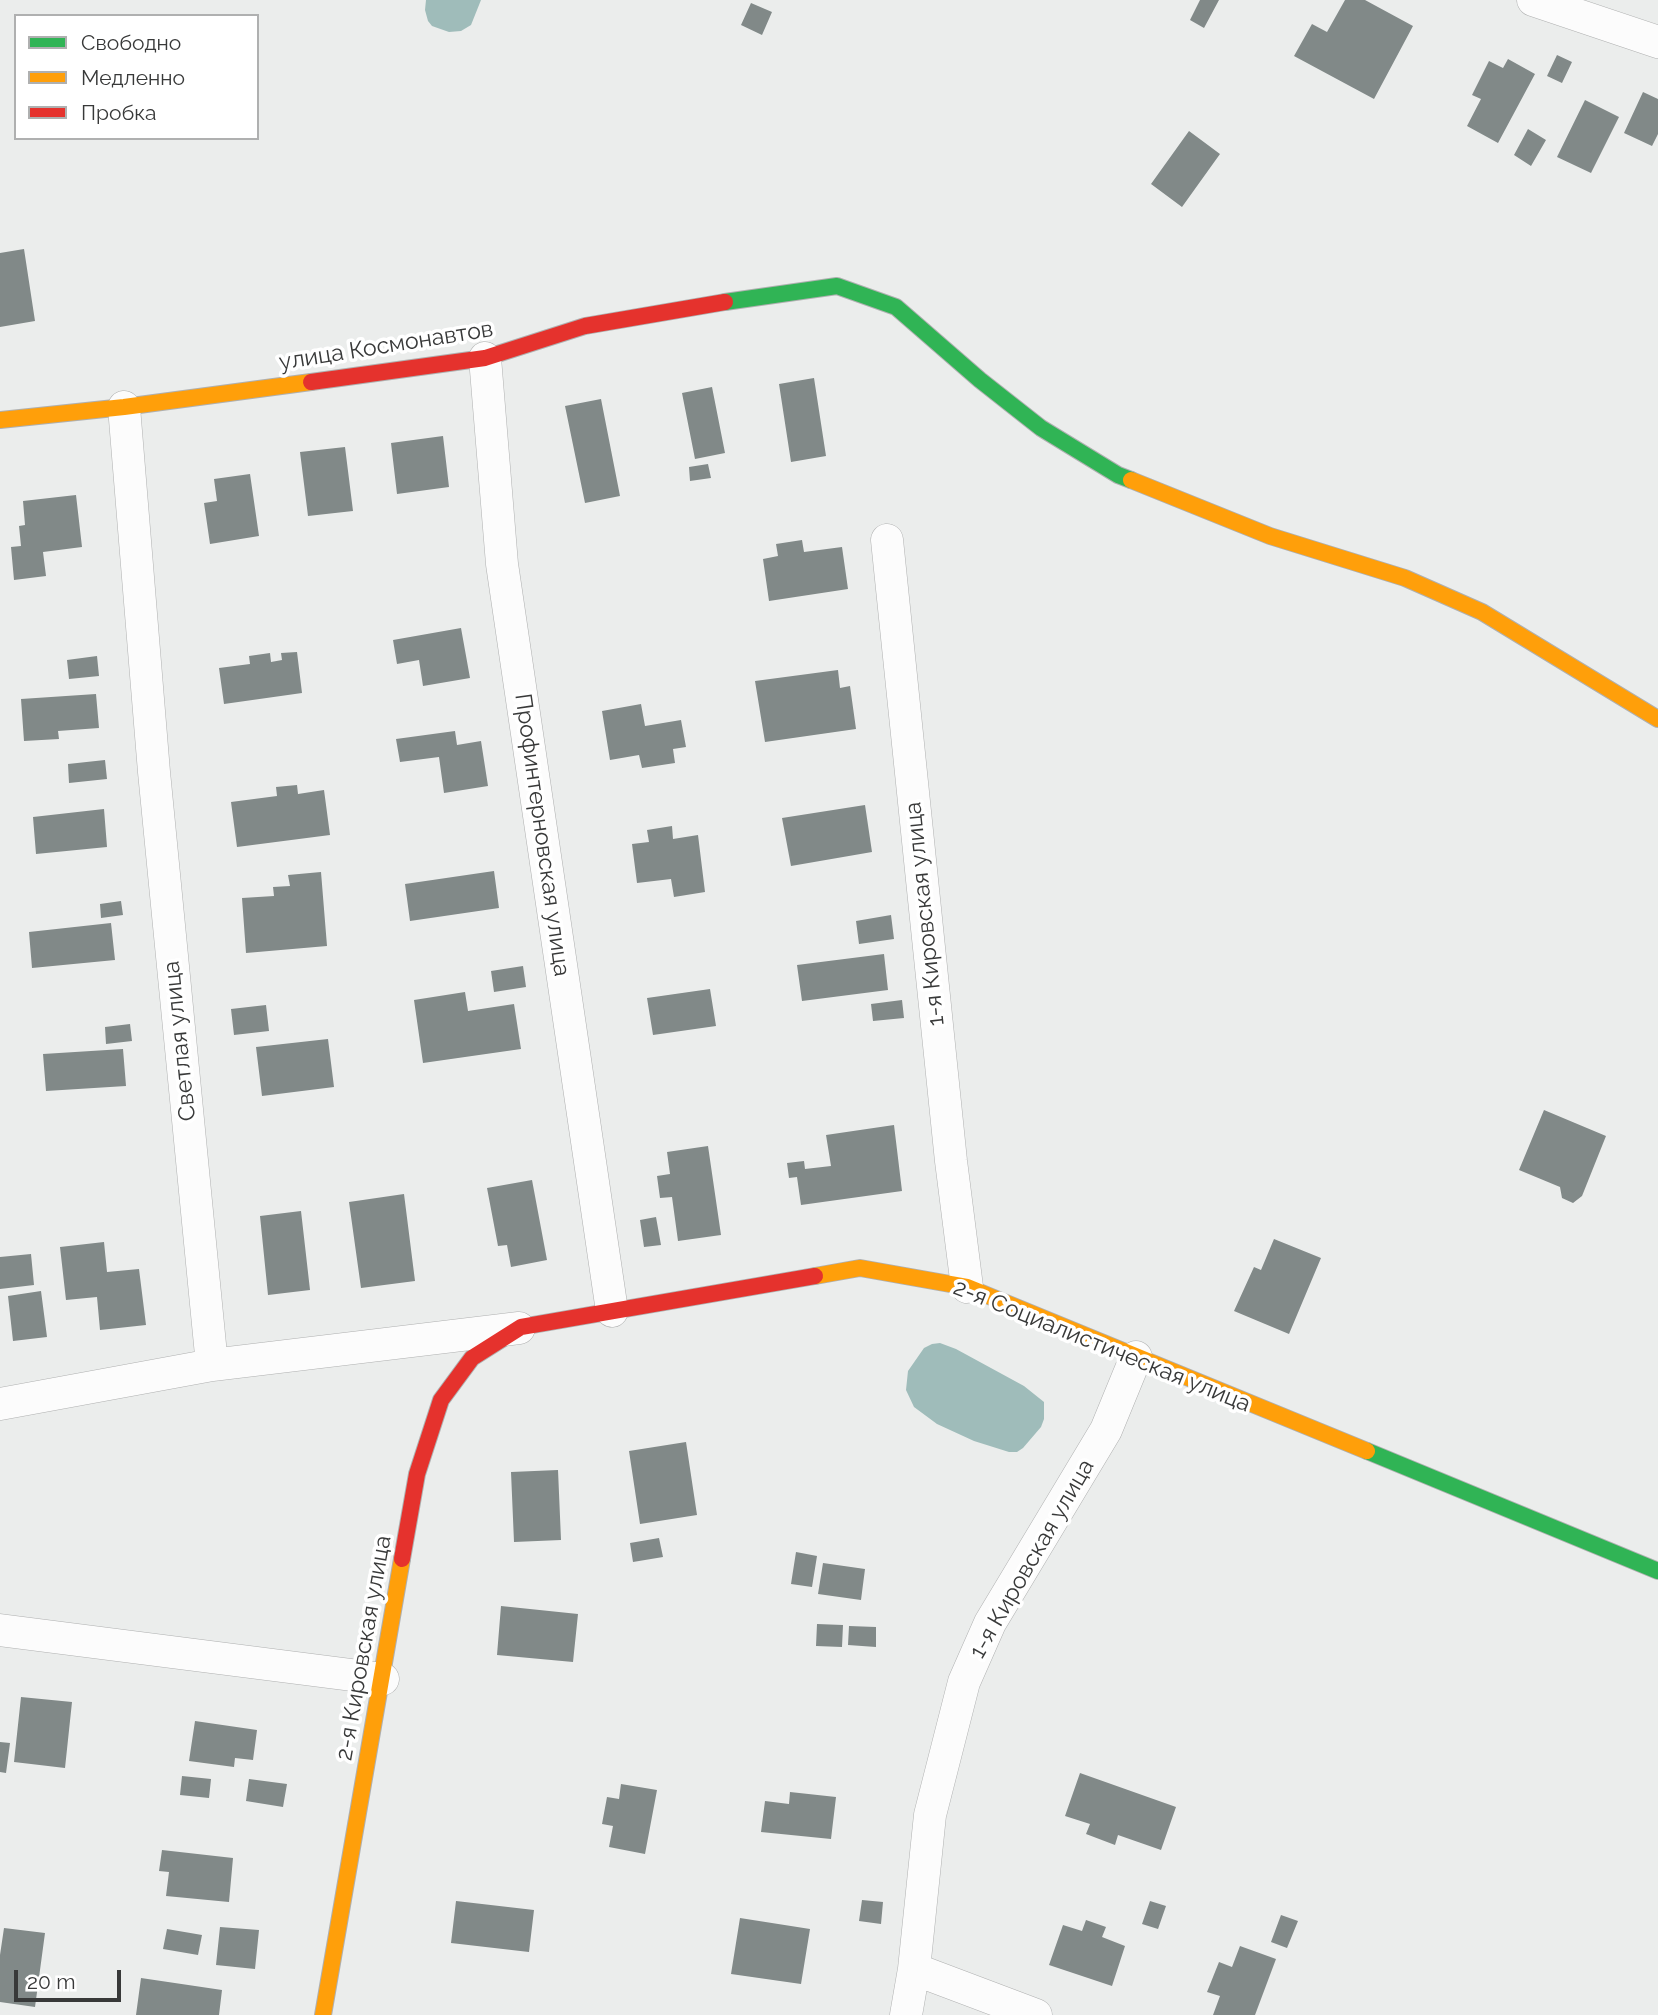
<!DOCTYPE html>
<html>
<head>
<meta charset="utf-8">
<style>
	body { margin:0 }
	#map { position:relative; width:1658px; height:2015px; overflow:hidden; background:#ebedec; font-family:Raleway,sans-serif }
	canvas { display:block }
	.legend { position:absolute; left:14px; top:14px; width:245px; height:126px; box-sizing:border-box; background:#fff; border:2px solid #afb0b0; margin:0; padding:9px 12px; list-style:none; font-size:21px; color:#383939 }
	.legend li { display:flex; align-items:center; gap:14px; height:35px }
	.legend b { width:35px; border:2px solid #afb0b0 }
	.scale { position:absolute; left:14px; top:1970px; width:107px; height:32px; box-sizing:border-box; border:4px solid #383939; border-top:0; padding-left:9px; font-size:21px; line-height:24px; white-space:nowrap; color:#383939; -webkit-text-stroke:5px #fff; paint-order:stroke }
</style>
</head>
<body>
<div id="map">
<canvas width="1658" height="2015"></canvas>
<ul class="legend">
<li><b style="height:9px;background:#30b455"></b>Свободно</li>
<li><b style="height:9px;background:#ff9f0a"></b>Медленно</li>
<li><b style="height:9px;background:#e5322d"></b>Пробка</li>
</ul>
<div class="scale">20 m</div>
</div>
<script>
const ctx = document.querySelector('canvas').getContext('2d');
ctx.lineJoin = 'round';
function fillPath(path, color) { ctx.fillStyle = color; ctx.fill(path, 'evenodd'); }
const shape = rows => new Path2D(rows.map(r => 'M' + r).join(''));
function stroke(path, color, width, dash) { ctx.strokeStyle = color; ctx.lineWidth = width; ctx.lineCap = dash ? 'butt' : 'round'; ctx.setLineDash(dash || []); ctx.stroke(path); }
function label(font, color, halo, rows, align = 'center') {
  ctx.font = font + ' Raleway,sans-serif'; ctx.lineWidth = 7; ctx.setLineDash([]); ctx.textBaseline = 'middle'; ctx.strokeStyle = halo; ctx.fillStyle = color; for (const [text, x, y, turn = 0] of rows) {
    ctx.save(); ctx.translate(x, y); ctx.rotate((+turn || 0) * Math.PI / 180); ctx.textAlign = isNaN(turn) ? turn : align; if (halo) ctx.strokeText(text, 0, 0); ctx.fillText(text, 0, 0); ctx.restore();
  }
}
const water = shape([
	[426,0,481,0,471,25,461,31,449,32,432,26,428,21,425,10],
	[940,1343,956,1349,1024,1386,1044,1402,1044,1419,1041,1427,1023,1448,1017,1452,1009,1452,974,1441,937,1424,914,1407,906,1390,908,1371,924,1348,932,1344]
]);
const building = shape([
	[1200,0,1219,0,1204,28,1190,20],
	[1345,0,1365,0,1413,26,1374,99,1294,56,1312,24,1327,32],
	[751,3,772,12,762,35,741,25],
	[1557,55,1572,62,1562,83,1547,76],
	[1508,59,1535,74,1498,143,1467,126,1481,99,1472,95,1489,61,1503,68],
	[1643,92,1658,99,1658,134,1652,146,1624,133],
	[1585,100,1619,117,1591,173,1557,157],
	[1528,129,1546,140,1531,166,1514,155],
	[1189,131,1220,154,1182,207,1151,184],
	[24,249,35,321,0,327,0,253],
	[814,378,826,456,791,462,779,384],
	[712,387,725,453,695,459,682,393],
	[601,399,620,496,585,503,565,406],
	[443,436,449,487,397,494,391,443],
	[345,447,353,511,308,516,300,452],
	[708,464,711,478,690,481,689,467],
	[250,474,259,536,210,544,204,503,217,501,214,479],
	[76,495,82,547,43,552,46,576,14,580,11,547,21,546,19,526,25,525,23,501],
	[802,540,804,552,842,547,848,589,769,601,763,559,778,556,776,544],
	[461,628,470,678,423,686,419,660,397,664,393,640],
	[297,652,302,693,224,704,219,668,250,664,249,656,270,653,271,662,282,660,281,653],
	[97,656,99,676,69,679,67,660],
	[838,670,840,688,850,686,856,729,765,742,755,681],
	[96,694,99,728,58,731,59,739,24,741,21,699],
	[641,704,645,726,681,720,686,747,673,749,675,763,642,768,639,755,610,760,602,711],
	[455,731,457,745,481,741,488,786,444,793,439,757,400,762,396,739],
	[105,760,107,779,69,783,68,764],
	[297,785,298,794,324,790,330,835,237,847,231,802,277,796,276,787],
	[865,805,872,852,791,866,782,818],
	[104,809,107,847,36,854,33,817],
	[672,826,673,839,698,835,705,892,674,897,671,879,637,883,632,844,649,842,647,830],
	[494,871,499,908,410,921,405,884],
	[321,872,327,946,246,953,242,898,274,896,273,887,290,886,288,875],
	[121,901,123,915,101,918,100,904],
	[891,915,894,939,859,944,856,921],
	[111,923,115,960,32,968,29,932],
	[884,954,888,990,802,1001,797,965],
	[523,966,526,987,494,992,491,971],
	[710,989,716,1026,653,1035,647,998],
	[465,992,468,1011,514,1004,521,1049,423,1063,414,1000],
	[902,1000,904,1018,873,1021,871,1004],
	[266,1005,269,1031,234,1035,231,1009],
	[130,1024,132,1041,106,1044,105,1027],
	[328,1039,334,1087,262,1096,256,1047],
	[123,1049,126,1086,46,1091,43,1054],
	[1544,1110,1606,1136,1582,1196,1573,1203,1562,1198,1560,1187,1519,1170],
	[894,1125,902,1191,801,1205,797,1177,789,1178,787,1163,804,1161,805,1169,831,1166,826,1135],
	[708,1146,721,1235,678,1241,672,1197,660,1198,657,1176,670,1174,667,1152],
	[532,1180,547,1260,511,1267,507,1245,498,1246,487,1188],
	[404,1194,415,1281,361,1288,349,1202],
	[301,1211,310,1290,268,1295,260,1216],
	[656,1217,661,1245,644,1247,640,1220],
	[1274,1239,1321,1258,1289,1334,1234,1311,1254,1267,1261,1270],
	[104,1242,107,1272,139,1269,146,1325,100,1330,97,1297,66,1300,60,1247],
	[31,1254,34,1285,0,1289,0,1257],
	[41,1291,47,1337,13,1341,8,1296],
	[686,1442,697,1515,640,1524,629,1451],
	[558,1470,561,1540,514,1542,511,1472],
	[659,1538,663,1557,633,1562,630,1543],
	[796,1552,817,1556,812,1587,791,1584],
	[823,1563,865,1569,861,1600,818,1594],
	[501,1606,578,1614,573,1662,497,1655],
	[817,1624,843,1625,842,1647,816,1646],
	[849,1626,876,1627,876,1647,848,1645],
	[21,1697,72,1702,65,1768,14,1762],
	[195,1721,257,1730,253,1760,235,1758,234,1767,189,1761],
	[0,1742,10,1743,6,1773,0,1772],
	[1080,1773,1176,1807,1161,1850,1118,1835,1115,1845,1086,1834,1090,1824,1065,1816],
	[182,1776,211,1779,209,1798,180,1795],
	[249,1779,287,1784,283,1807,246,1801],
	[621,1784,657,1790,645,1854,609,1847,613,1826,602,1824,607,1797,619,1799],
	[790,1792,836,1797,831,1839,761,1832,765,1801,789,1804],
	[162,1850,233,1858,229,1902,166,1896,169,1872,159,1871],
	[862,1900,883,1902,881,1924,859,1921],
	[456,1901,534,1910,529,1952,451,1943],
	[1150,1901,1166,1906,1158,1929,1142,1924],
	[1281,1915,1298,1921,1287,1948,1271,1942],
	[740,1918,810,1929,801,1984,731,1974],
	[1086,1920,1106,1927,1102,1937,1125,1946,1112,1986,1049,1965,1063,1925,1082,1931],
	[220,1927,259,1930,255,1969,216,1965],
	[4,1928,45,1933,35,2007,0,2002,0,1955],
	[167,1929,202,1935,198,1955,163,1949],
	[1240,1946,1276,1959,1255,2015,1213,2015,1220,1996,1207,1992,1219,1962,1232,1967],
	[141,1978,222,1990,219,2015,136,2015]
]);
const street = shape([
	[1533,0,1658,42],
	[485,358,502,564,612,1311],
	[124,407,154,772,212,1365],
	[887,540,951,1161,967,1287],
	[0,1404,212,1365,519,1328],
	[0,1630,383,1679],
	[914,1969,1036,2015],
	[906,2015,914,1969,930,1815,964,1682,990,1623,1106,1430,1136,1357]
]);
const fast = shape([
	[725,302,837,286,896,307,980,380,1041,428,1118,475,1131,480],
	[1367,1451,1658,1571]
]);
const slow = shape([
	[0,420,124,407,311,382],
	[1131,480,1270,536,1405,578,1482,612,1658,719],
	[815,1276,860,1268,967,1287,1367,1451],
	[323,2015,402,1559]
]);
const jam = shape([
	[311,382,485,358,585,326,725,302],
	[402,1559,417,1474,441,1400,472,1358,521,1327,815,1276]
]);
const streetNames = [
	["улица Космонавтов",386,346,-9],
	["Профинтерновская улица",542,835,82],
	["1-я Кировская улица",925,914,-96],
	["Светлая улица",180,1041,-96],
	["2-я Социалистическая улица",1102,1346,22],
	["1-я Кировская улица",1032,1559,-60],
	["2-я Кировская улица",364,1648,-80]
];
fillPath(water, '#9fbcba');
fillPath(building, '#818988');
stroke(street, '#afb0b0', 33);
stroke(fast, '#afb0b0', 18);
stroke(slow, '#afb0b0', 18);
stroke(jam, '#afb0b0', 18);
stroke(street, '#fcfcfc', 32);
stroke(fast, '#30b455', 16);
stroke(slow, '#ff9f0a', 16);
stroke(jam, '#e5322d', 16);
label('23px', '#383939', '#fff', streetNames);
</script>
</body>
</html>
